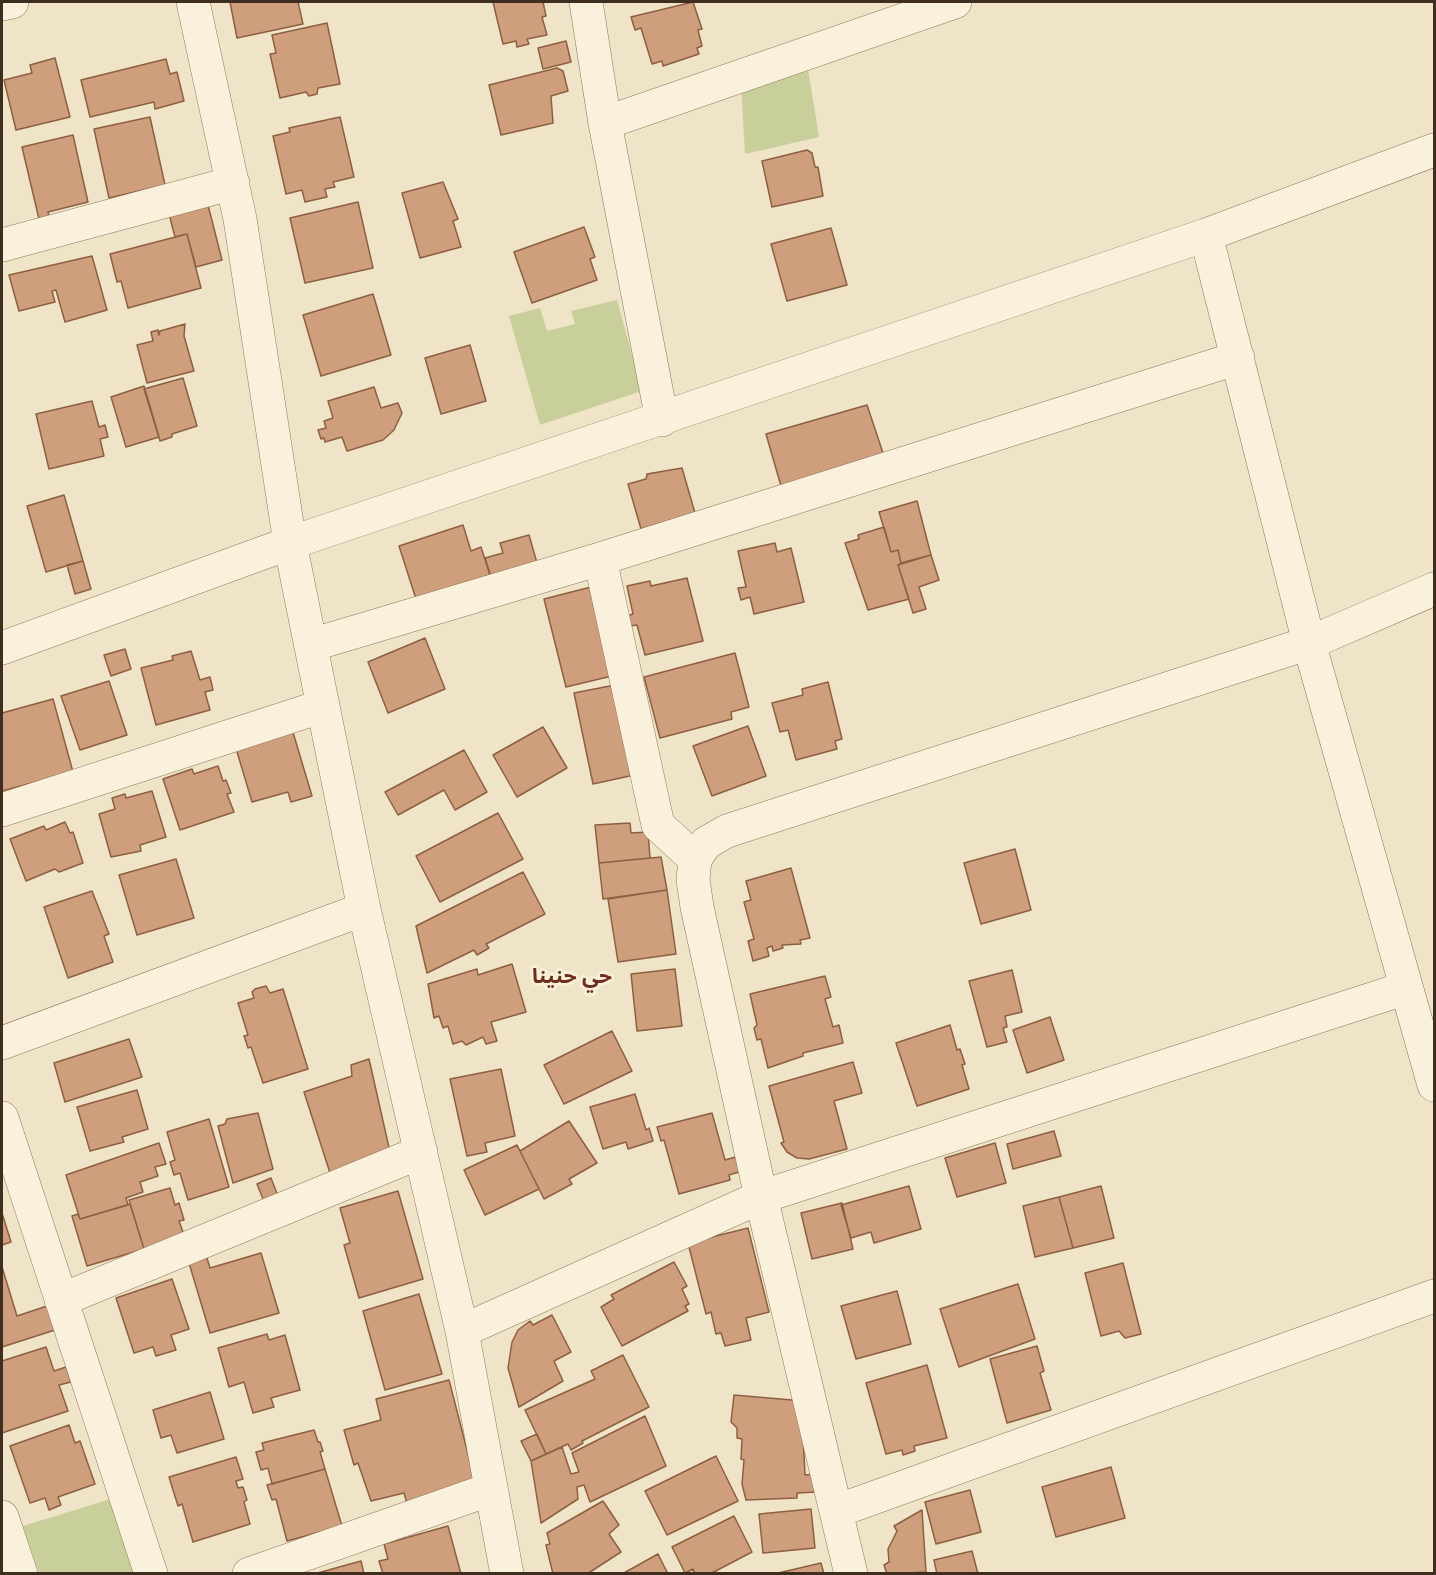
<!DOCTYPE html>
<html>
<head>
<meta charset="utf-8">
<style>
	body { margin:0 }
	#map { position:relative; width:1436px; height:1575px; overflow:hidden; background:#f0e4c8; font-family:Spectral,serif }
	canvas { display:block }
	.frame { position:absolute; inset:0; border:3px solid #3d2e20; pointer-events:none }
</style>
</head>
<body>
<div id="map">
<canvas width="1436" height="1575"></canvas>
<div class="frame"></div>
</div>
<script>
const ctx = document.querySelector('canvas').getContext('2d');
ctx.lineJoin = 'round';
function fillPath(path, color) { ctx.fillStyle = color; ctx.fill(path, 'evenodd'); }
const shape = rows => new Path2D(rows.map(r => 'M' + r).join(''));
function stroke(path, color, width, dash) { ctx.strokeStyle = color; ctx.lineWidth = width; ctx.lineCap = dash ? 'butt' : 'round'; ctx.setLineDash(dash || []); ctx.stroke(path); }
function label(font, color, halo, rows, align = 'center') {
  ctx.font = font + ' Spectral,"Noto Sans Arabic",serif'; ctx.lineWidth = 6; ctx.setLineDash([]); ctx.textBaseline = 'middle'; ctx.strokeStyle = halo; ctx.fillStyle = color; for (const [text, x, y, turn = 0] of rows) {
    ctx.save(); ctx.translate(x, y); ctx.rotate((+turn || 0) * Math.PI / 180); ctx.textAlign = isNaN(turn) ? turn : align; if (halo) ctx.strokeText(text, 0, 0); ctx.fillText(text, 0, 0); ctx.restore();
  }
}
const green = shape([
	[808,69,819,137,745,154,741,85],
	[617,300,642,391,540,425,509,316,540,308,547,331,575,324,571,311],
	[114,1498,138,1573,39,1573,23,1526]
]);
const building = shape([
	[230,2,298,2,303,24,237,38,230,2],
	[493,2,543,2,546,16,542,17,547,35,527,39,529,44,517,47,516,41,503,44,493,2],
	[693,2,702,29,698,30,702,46,697,48,699,54,663,66,662,61,652,64,641,28,635,30,631,17,693,2],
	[327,23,340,84,318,88,317,94,309,96,306,92,280,98,270,54,276,53,272,35,327,23],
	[566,41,571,62,543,69,538,48,566,41],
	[55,58,70,117,16,130,4,80,32,73,30,65,55,58],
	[166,59,170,74,177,72,184,101,155,109,154,102,90,117,81,80,166,59],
	[557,68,563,71,568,91,551,96,553,123,501,135,489,85,557,68],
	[150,117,165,185,109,198,94,129,150,117],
	[340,117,354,177,333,182,335,187,325,189,327,197,305,202,302,190,286,194,273,136,290,132,289,128,340,117],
	[73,135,88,202,48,212,49,216,39,219,22,147,73,135],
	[807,150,812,153,815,167,818,167,823,196,772,207,762,161,807,150],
	[443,182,458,219,453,221,461,247,420,258,402,193,443,182],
	[358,202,373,268,305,283,290,218,358,202],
	[208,205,222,260,196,267,187,234,175,237,169,214,208,205],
	[584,227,595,257,590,259,597,280,532,303,514,252,584,227],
	[831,228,847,285,787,301,771,244,831,228],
	[187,234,201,288,128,308,121,281,117,282,110,254,187,234],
	[92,256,107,310,65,322,56,290,52,291,55,302,19,311,9,275,92,256],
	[373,294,391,355,321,376,303,315,373,294],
	[185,324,184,336,194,371,147,383,137,345,153,341,151,332,158,330,159,335,160,331,185,324],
	[470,345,486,401,441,414,425,358,470,345],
	[183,378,197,426,172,434,172,437,160,441,144,389,183,378],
	[144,386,159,437,126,447,111,397,144,386],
	[374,387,381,408,398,403,402,413,394,430,383,440,347,451,342,437,325,442,324,438,321,439,318,430,326,428,324,421,333,418,328,401,374,387],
	[92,401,99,427,105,425,108,437,100,439,104,456,49,469,36,414,92,401],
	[867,405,884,456,781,486,766,434,867,405],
	[682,468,695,513,641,529,628,484,646,479,647,474,682,468],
	[64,495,83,561,46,572,27,506,64,495],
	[917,501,931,555,901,563,898,550,891,552,879,512,917,501],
	[463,525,471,551,481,547,490,575,416,599,399,546,463,525],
	[884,527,891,552,898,550,901,563,898,565,909,599,868,610,845,543,859,539,858,535,884,527],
	[529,535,539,570,493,583,485,558,503,553,500,543,529,535],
	[775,543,777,552,791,548,804,602,754,614,750,597,741,600,738,588,746,587,738,551,775,543],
	[931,555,939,580,919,587,926,609,913,613,898,565,931,555],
	[83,561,91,589,75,594,67,565,83,561],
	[687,578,703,641,645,655,637,625,630,626,627,616,633,614,627,586,650,581,651,586,687,578],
	[595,586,616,675,566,687,544,599,595,586],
	[425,638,445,689,388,713,368,662,425,638],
	[125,649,131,669,111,676,104,655,125,649],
	[191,651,200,680,210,677,213,690,205,692,210,710,156,725,141,668,173,660,172,656,191,651],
	[735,653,749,707,731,712,732,719,660,738,644,677,735,653],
	[109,681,127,735,80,750,61,696,109,681],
	[828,682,842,739,835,741,837,749,796,760,788,730,780,732,772,703,803,695,802,689,828,682],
	[620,684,639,774,593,784,574,693,620,684],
	[53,699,73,772,2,791,2,713,53,699],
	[748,726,766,776,712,796,693,746,748,726],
	[543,727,567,768,517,797,493,755,543,727],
	[292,729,312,796,291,802,288,792,252,802,235,745,292,729],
	[464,750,487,792,455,810,444,790,398,815,385,792,464,750],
	[218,766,223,781,226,780,231,793,227,794,234,812,180,830,163,779,192,769,194,774,218,766],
	[152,791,166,837,140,845,141,851,111,857,99,814,115,809,112,798,125,794,126,798,152,791],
	[498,813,523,859,440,902,416,856,498,813],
	[65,822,70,833,73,832,83,863,59,872,55,869,26,881,10,839,44,826,46,830,65,822],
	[630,823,631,833,648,832,650,858,599,863,595,825,630,823],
	[1015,849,1031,910,981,924,964,863,1015,849],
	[661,857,667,890,603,899,599,863,661,857],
	[176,859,194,918,137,935,119,875,176,859],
	[791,868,810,938,800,940,801,944,782,945,783,948,773,951,772,946,767,948,769,956,753,961,748,941,754,939,744,902,751,900,746,881,791,868],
	[523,872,545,914,486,944,489,948,477,955,474,950,427,973,416,926,523,872],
	[667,890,676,954,618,962,608,899,667,890],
	[92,891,109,934,104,936,113,962,68,978,44,907,92,891],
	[512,964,526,1012,491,1022,497,1041,486,1044,483,1037,466,1045,462,1041,453,1044,448,1026,443,1028,439,1016,434,1018,428,984,477,969,478,975,512,964],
	[675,969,682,1026,637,1031,631,974,675,969],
	[1012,970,1022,1012,1005,1016,1007,1027,1003,1028,1007,1042,987,1047,969,981,1012,970],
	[825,976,831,997,825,999,833,1027,839,1025,843,1043,803,1053,803,1056,768,1068,761,1039,757,1040,754,1028,757,1025,750,994,825,976],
	[266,986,270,993,283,989,308,1069,263,1083,251,1047,248,1048,244,1036,248,1035,238,1003,254,998,252,992,255,989,266,986],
	[1050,1017,1064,1060,1027,1073,1013,1030,1050,1017],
	[950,1025,957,1050,960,1049,965,1064,962,1065,969,1089,917,1106,896,1043,950,1025],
	[612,1031,632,1071,564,1104,544,1065,612,1031],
	[129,1039,142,1077,65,1102,54,1063,129,1039],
	[369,1059,390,1152,330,1173,304,1092,352,1076,351,1065,369,1059],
	[853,1062,862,1093,834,1101,847,1149,809,1159,797,1158,787,1152,781,1143,784,1142,769,1086,853,1062],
	[501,1069,515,1136,485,1143,487,1152,467,1156,450,1079,501,1069],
	[137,1090,148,1129,122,1137,124,1142,90,1151,77,1107,137,1090],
	[635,1094,646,1130,649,1128,653,1141,628,1149,626,1142,603,1149,590,1107,635,1094],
	[258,1113,273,1169,233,1183,218,1126,225,1124,227,1119,258,1113],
	[712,1113,725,1160,746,1154,749,1169,729,1175,730,1180,679,1194,664,1140,661,1141,657,1127,712,1113],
	[209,1119,229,1187,188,1200,180,1173,174,1175,170,1162,175,1160,167,1132,209,1119],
	[569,1121,597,1163,569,1179,572,1184,544,1199,520,1151,569,1121],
	[1054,1131,1061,1156,1013,1169,1007,1144,1054,1131],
	[159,1143,166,1164,155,1167,158,1176,140,1182,143,1192,126,1198,128,1205,80,1219,66,1175,159,1143],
	[995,1143,1006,1183,957,1197,945,1158,995,1143],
	[517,1145,539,1189,485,1215,464,1170,517,1145],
	[271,1178,281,1204,267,1209,257,1184,271,1178],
	[909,1186,921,1229,874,1243,871,1232,851,1238,841,1205,909,1186],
	[1101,1186,1114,1238,1073,1248,1059,1197,1101,1186],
	[170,1188,175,1205,179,1203,184,1220,179,1221,184,1235,144,1249,129,1200,170,1188],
	[398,1191,423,1279,359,1298,344,1245,350,1243,340,1208,398,1191],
	[1059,1197,1073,1248,1035,1257,1023,1206,1059,1197],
	[842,1203,853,1249,812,1259,801,1213,842,1203],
	[130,1204,144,1249,87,1266,72,1216,78,1214,80,1219,130,1204],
	[2,1213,11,1242,2,1245,2,1213],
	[748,1228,769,1312,746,1318,751,1340,725,1346,721,1333,716,1334,711,1312,706,1314,688,1243,748,1228],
	[261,1253,279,1313,210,1333,189,1263,207,1258,210,1268,261,1253],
	[674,1262,687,1286,682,1289,689,1304,685,1306,688,1311,622,1346,601,1307,614,1299,611,1295,674,1262],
	[1123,1263,1141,1334,1125,1338,1119,1331,1101,1336,1085,1273,1123,1263],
	[2,1267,17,1316,47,1306,55,1330,2,1347,2,1267],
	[172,1279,189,1329,171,1335,176,1350,156,1356,153,1347,134,1353,116,1298,172,1279],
	[1018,1284,1035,1339,959,1367,940,1309,1018,1284],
	[897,1291,911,1344,856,1359,841,1306,897,1291],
	[419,1294,442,1374,385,1390,363,1311,419,1294],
	[552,1315,571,1352,554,1361,563,1381,519,1407,508,1368,512,1342,518,1330,530,1321,533,1325,552,1315],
	[267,1334,269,1340,285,1335,300,1390,271,1398,274,1407,253,1413,244,1382,229,1387,218,1348,267,1334],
	[1037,1346,1044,1371,1040,1373,1051,1410,1007,1423,990,1359,1037,1346],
	[46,1347,54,1371,66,1367,71,1382,59,1385,68,1411,2,1433,2,1361,46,1347],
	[623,1355,649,1407,582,1441,583,1443,571,1450,568,1444,546,1454,525,1410,595,1379,591,1371,623,1355],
	[927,1365,947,1438,914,1446,915,1451,903,1455,902,1450,886,1454,866,1383,927,1365],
	[449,1380,477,1489,408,1507,404,1493,371,1501,358,1463,354,1465,344,1430,381,1420,376,1399,449,1380],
	[210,1392,224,1439,177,1453,171,1435,161,1438,153,1410,210,1392],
	[734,1395,792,1400,802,1414,805,1475,816,1474,817,1492,797,1493,797,1498,746,1500,742,1484,744,1460,741,1459,742,1439,737,1438,737,1428,731,1422,734,1395],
	[645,1416,666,1466,590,1502,584,1485,577,1487,578,1499,541,1523,531,1461,562,1447,571,1474,579,1472,572,1453,645,1416],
	[69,1425,75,1443,80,1441,95,1484,58,1497,61,1505,49,1510,45,1498,30,1503,10,1446,69,1425],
	[314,1430,318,1442,320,1442,323,1451,320,1452,325,1469,272,1484,268,1468,261,1470,256,1452,264,1450,262,1443,314,1430],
	[537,1434,546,1454,531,1461,521,1441,537,1434],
	[716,1456,738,1501,667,1535,645,1491,716,1456],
	[236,1457,243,1479,236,1481,238,1488,243,1487,247,1500,244,1502,250,1524,193,1542,182,1504,178,1506,169,1477,236,1457],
	[1111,1467,1125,1518,1056,1537,1042,1487,1111,1467],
	[325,1469,342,1526,287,1541,276,1499,272,1500,267,1485,325,1469],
	[970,1490,981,1532,936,1544,925,1502,970,1490],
	[603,1501,619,1525,609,1534,621,1552,587,1574,553,1574,546,1545,550,1544,547,1533,603,1501],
	[811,1509,815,1548,763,1553,759,1514,811,1509],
	[922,1510,926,1572,887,1574,884,1565,889,1562,888,1549,897,1531,894,1526,922,1510],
	[734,1516,752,1552,710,1574,695,1574,693,1569,685,1573,672,1547,734,1516],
	[448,1526,461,1574,383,1574,379,1561,388,1559,384,1544,448,1526],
	[972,1551,978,1574,937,1574,934,1560,972,1551],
	[658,1554,668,1574,622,1574,658,1554],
	[361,1561,364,1574,314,1574,361,1561],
	[821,1563,824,1574,774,1574,821,1563]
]);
const minor = shape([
	[193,2,240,219,290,543,364,909,462,1331,507,1574],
	[586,2,605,123,662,420],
	[2,4,12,2],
	[605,123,955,2],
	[1206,235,1309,643,1434,1085],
	[2,245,233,183],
	[600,559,658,825,695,859],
	[311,645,600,559,1238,358],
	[2,648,290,543,1206,235,1434,150],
	[2,810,323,706],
	[2,1043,364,909],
	[2,1118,151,1574],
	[61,1300,421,1152],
	[462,1331,761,1197,1406,988],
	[837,1511,1434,1296],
	[2,1517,21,1574],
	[249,1574,491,1489],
	[851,1574,761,1197,697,907,693,880,695,859,706,843,727,831,1309,643,1434,589]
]);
const neighbourhoodNames = [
	["حي حنينا",572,979]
];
fillPath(green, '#c9cf9b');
fillPath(building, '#cf9f7d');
stroke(building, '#8d5f41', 1.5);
stroke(minor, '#8d765c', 34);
stroke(minor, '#faf1dc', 33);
label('bold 21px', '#6b2e1e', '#f7eed8', neighbourhoodNames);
</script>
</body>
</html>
